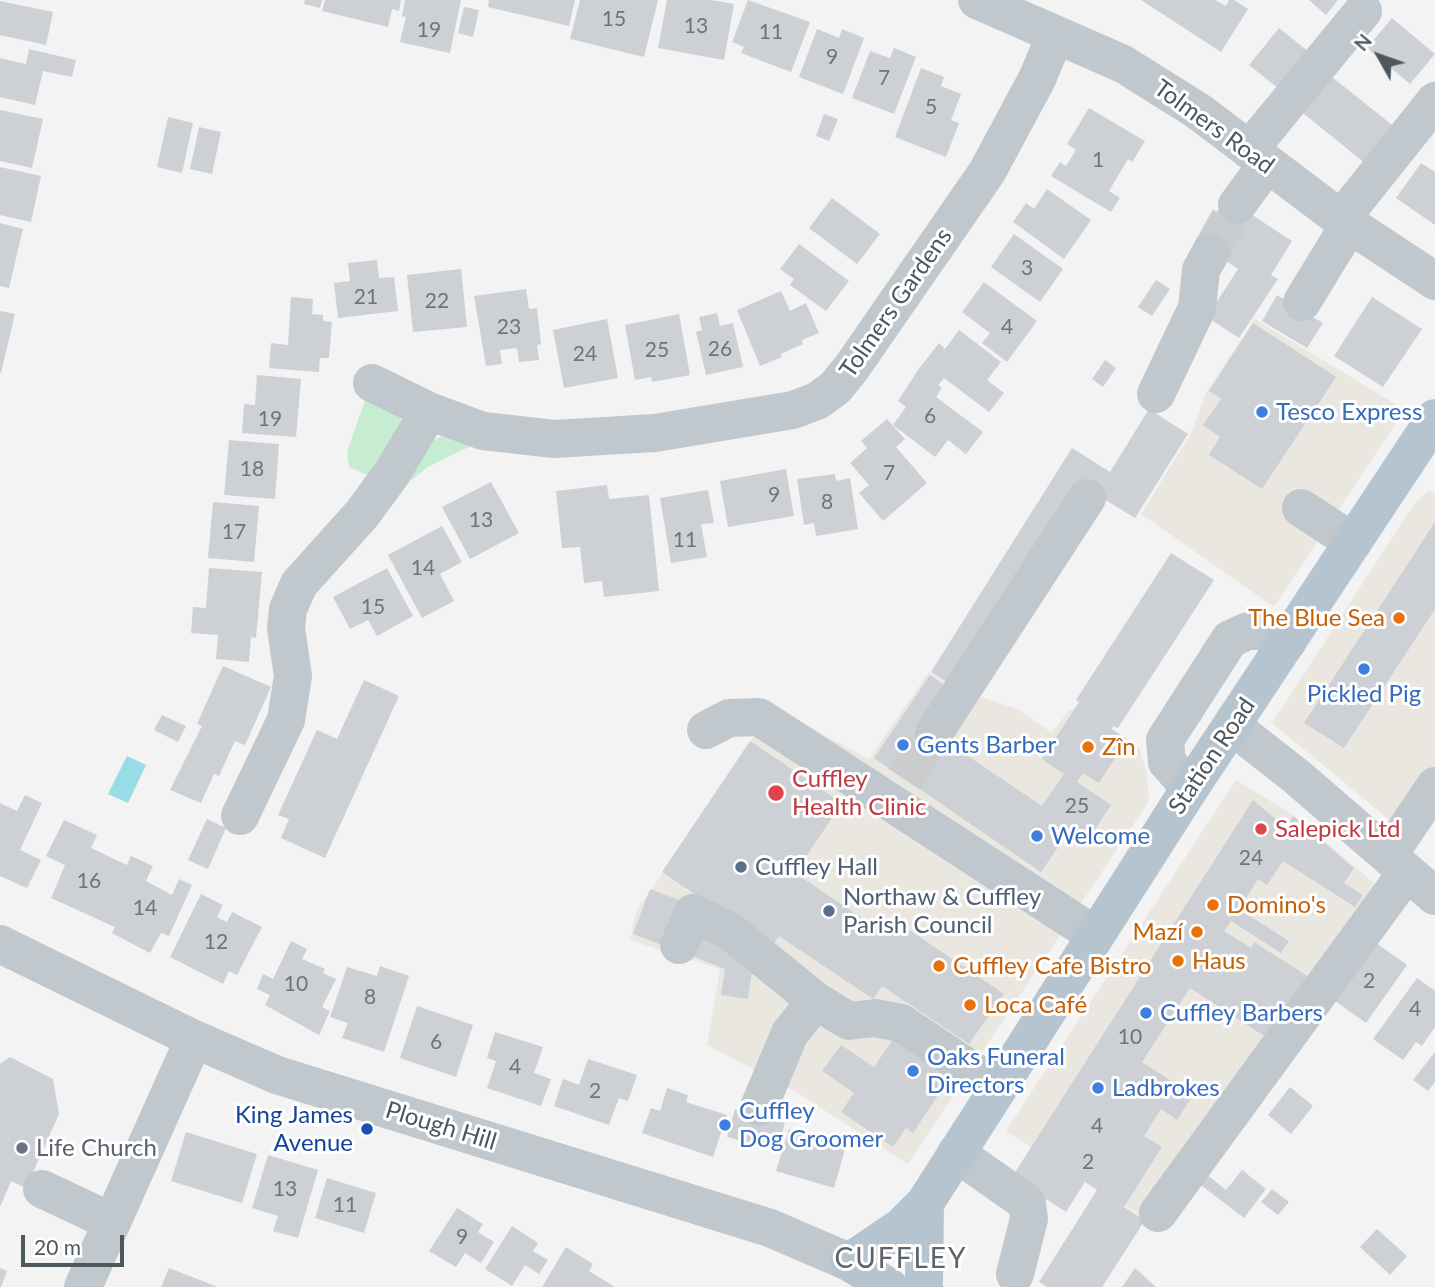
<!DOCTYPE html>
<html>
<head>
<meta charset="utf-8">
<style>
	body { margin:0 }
	#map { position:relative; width:1435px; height:1287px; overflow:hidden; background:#f4f3f3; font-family:Lato,sans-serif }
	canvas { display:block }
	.north { position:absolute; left:1344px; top:21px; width:70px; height:70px; -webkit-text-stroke:5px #fff; paint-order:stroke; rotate:310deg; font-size:19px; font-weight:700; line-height:28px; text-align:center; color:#4c575e }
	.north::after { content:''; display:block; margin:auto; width:24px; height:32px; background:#4c575e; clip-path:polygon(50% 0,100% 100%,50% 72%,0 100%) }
	.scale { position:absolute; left:21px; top:1235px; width:103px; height:32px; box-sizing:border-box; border:4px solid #4c575e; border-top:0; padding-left:9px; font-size:21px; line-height:24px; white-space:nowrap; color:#4c575e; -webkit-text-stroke:5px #fff; paint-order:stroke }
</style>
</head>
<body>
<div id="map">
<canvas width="1435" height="1287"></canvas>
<div class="north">N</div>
<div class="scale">20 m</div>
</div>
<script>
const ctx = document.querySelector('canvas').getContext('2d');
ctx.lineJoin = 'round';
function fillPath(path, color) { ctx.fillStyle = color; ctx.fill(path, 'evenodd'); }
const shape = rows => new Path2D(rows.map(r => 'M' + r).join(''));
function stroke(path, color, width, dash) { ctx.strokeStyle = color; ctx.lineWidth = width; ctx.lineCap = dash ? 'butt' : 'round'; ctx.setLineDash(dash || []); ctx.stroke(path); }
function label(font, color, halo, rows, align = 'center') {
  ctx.font = font + ' Lato,sans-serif'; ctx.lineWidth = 6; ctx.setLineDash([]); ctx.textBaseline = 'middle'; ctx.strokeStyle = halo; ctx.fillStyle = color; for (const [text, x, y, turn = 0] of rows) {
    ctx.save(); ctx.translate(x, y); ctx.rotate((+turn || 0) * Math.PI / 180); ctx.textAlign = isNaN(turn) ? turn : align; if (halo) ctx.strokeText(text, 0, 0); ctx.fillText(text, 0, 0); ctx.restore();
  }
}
const commercial = shape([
	[1255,319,1405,410,1274,607,1141,514,1193,430,1206,392],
	[1428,491,1435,493,1435,813,1415,841,1272,723,1416,501],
	[929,672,956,689,1018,709,1052,733,1070,709,1140,749,1147,775,1149,801,908,1164,796,1092,707,1045,720,969,630,940,636,912,768,716,793,718,869,759],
	[1236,780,1293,815,1398,903,1162,1229,1006,1131]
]);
const green = shape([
	[366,397,397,409,401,421,369,476,349,467,347,452],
	[442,436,471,446,428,467,400,489,430,442]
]);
const water = shape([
	[127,756,146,765,128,803,108,794]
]);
const building = shape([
	[305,0,322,0,320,8,304,4],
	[325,0,401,0,399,11,392,9,388,27,322,11],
	[405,0,461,0,450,53,400,42,406,17,402,16],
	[489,0,575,0,569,26,488,7],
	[580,0,658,0,644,57,570,39],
	[667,0,711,0,734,4,724,60,658,48],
	[748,0,810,22,791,72,741,53,744,47,732,42],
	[1141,0,1215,0,1226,6,1229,0,1234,0,1248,9,1221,52],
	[1309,0,1338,0,1326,15],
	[0,1,53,12,46,45,0,35],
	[464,7,479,10,473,37,458,33],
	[1392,18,1435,54,1410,84,1367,48],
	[1279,28,1314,56,1284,93,1249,65],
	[817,29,839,38,842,29,864,38,843,94,799,77],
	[894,48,916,57,894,114,852,98,870,51,890,58],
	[29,49,76,60,72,77,43,71,35,105,0,97,0,58,26,64],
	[921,68,944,77,941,86,961,94,951,120,959,123,946,157,895,137],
	[1327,73,1396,128,1366,164,1298,109],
	[1089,108,1145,141,1132,162,1128,159,1109,191,1120,198,1111,212,1051,176,1060,162,1066,166,1076,150,1067,144],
	[0,110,43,119,32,168,0,161],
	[824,114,838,119,829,141,816,136],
	[168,117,193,123,182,173,157,167],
	[199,127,221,132,212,174,190,169],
	[1421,163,1435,172,1435,225,1396,198],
	[0,167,41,176,31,222,0,215],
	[1047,189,1091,220,1064,259,1013,222,1026,203,1034,209],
	[832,198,880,234,857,264,809,228],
	[1226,198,1292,241,1271,275,1278,279,1239,338,1207,317,1238,269,1197,242],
	[0,223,23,229,9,288,0,286],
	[1014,234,1063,269,1040,302,991,267],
	[799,244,849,281,826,311,790,285,794,279,780,269],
	[377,260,379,278,394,277,398,311,338,318,334,283,350,281,348,263],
	[461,269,467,327,413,332,407,275],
	[1156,280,1170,289,1152,316,1138,307],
	[984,282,1037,321,1007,362,982,343,990,333,962,312],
	[526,289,529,309,537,308,541,344,537,345,539,360,519,362,517,348,500,350,502,364,486,366,474,296],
	[781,291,790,311,806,303,819,333,802,340,803,344,781,354,782,357,760,366,737,310],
	[1277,295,1323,323,1307,348,1262,321],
	[291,297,313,299,312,314,323,315,323,321,332,322,329,358,320,358,319,372,269,368,271,343,288,345],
	[1372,297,1422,329,1383,387,1334,356],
	[0,311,15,314,1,373,0,373],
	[717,313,720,326,733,323,743,367,706,375,696,332,702,330,699,317],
	[679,314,690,375,652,382,651,377,635,380,625,325],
	[607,319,618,378,564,388,553,330],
	[1253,323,1336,377,1262,489,1209,455,1220,437,1203,425,1221,399,1209,391],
	[959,330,1001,362,987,380,1004,393,989,412,944,378,938,385,942,388,936,397,983,432,966,454,948,440,935,457,893,425,906,407,898,401,918,370,939,343,945,349],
	[1105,360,1116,368,1103,387,1092,379],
	[257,375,301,379,296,437,242,433,244,404,255,405],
	[1149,409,1188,434,1135,518,1083,486,956,688,931,672,1072,448,1110,472],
	[887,419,905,439,896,447,927,483,883,521,859,493,869,485,850,463,867,448,861,441],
	[229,440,279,444,275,499,224,495],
	[786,469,794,516,728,527,720,481],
	[835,474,836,481,850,478,858,529,816,536,814,523,804,525,797,479],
	[491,482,519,533,470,559,442,507],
	[607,485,609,499,649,495,659,591,604,597,602,581,584,583,580,547,562,548,556,491],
	[708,490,714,523,701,524,707,557,671,563,660,498],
	[213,502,259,506,254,562,208,558],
	[1435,522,1435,609,1344,748,1304,723],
	[442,526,462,562,440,574,454,601,422,618,388,555],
	[1171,553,1214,580,1118,728,1113,726,1112,729,1127,739,1099,783,1083,773,1077,782,1111,805,1086,843,1069,831,1041,872,874,758,930,675,953,691,928,729,1042,806,1064,774,1042,759,1079,702,1076,700],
	[209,568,262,572,256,638,251,637,249,662,216,659,218,635,191,633,193,607,206,608],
	[387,568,413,616,377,636,368,620,350,629,333,597],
	[223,666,271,687,245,745,235,741,219,776,214,774,201,803,170,790,202,726,197,724],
	[364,680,399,696,325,858,281,838,289,819,278,815,317,730,337,739],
	[162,715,186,726,178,742,154,730],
	[750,741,842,803,795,873,890,937,899,923,1004,994,969,1044,882,986,873,999,779,936,772,946,662,872],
	[25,795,42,803,20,850,41,860,27,888,0,876,0,803,17,811],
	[1253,800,1286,828,1293,816,1354,868,1344,883,1363,895,1355,907,1283,861,1267,885,1258,879,1239,909,1289,941,1281,953,1231,921,1224,931,1251,948,1254,942,1312,979,1272,1041,1190,988,1142,1062,1193,1095,1177,1120,1161,1109,1144,1136,1162,1147,1124,1207,1145,1220,1102,1287,1047,1287,1039,1282,1097,1190,1085,1182,1066,1212,1012,1177],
	[207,819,226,828,208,869,188,860],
	[64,820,97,835,91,848,127,865,131,856,153,866,146,881,172,895,179,879,192,885,169,936,161,933,150,953,112,933,115,927,51,898,65,865,46,856],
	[650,889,679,900,662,945,633,934],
	[201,894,223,905,217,917,227,922,232,912,262,927,237,975,229,971,223,984,170,957],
	[702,930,753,964,748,999,721,995,725,969,692,956],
	[1372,940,1407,965,1366,1023,1331,998],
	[291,941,307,949,302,959,325,969,323,973,336,979,322,1007,330,1011,319,1035,265,1005,270,995,257,989,263,974,273,979],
	[380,966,409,976,384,1052,342,1038,348,1023,330,1017,347,967,377,976],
	[1417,978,1435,991,1435,1027,1422,1046,1416,1042,1403,1060,1373,1039],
	[417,1006,473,1025,456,1077,400,1058],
	[495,1032,543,1047,534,1073,551,1079,541,1106,487,1088,496,1061,487,1058],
	[893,1039,950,1077,913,1133,906,1128,893,1147,841,1112,854,1093,822,1071,841,1045,874,1067],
	[1435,1052,1435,1082,1428,1091,1413,1080],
	[10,1057,53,1079,59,1114,26,1188,11,1181,0,1207,0,1064],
	[588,1059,637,1075,628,1101,619,1098,609,1125,554,1106,563,1079,579,1085],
	[1290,1087,1313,1106,1291,1134,1268,1115],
	[667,1088,688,1095,686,1102,727,1115,713,1157,642,1133,651,1108,660,1111],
	[735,1109,785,1123,777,1150,727,1137],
	[789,1129,846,1146,834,1188,776,1171],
	[186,1132,257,1154,242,1203,171,1181],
	[268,1155,318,1170,298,1238,273,1231,278,1216,252,1208],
	[1242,1170,1266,1189,1244,1218,1198,1183,1205,1173,1226,1190],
	[327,1178,376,1193,364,1233,315,1218],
	[1272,1189,1289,1202,1278,1215,1261,1202],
	[457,1208,483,1224,478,1232,494,1242,481,1263,465,1253,456,1267,429,1251],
	[512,1226,538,1243,533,1251,548,1260,539,1274,525,1265,512,1286,485,1269],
	[1377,1229,1407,1256,1390,1275,1360,1247],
	[566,1247,593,1264,589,1271,615,1287,542,1287],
	[0,1268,7,1271,1,1287,0,1287],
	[169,1268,218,1287,161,1287],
	[1135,1268,1156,1287,1122,1287]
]);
const minorTunnel = shape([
	[1211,252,1237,205],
	[904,779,934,733]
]);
const minor = shape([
	[977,0,1123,64,1198,111,1341,219,1435,281],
	[1249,150,1363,11],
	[1237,205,1267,164],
	[1341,219,1435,101],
	[1302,302,1349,225],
	[372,383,429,411],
	[1156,394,1197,308,1201,270,1211,252],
	[1301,508,1353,542],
	[1232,726,1297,777,1435,896],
	[706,730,729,718,759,717,1095,935],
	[934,733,1087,498],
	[1190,788,1167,762,1165,740,1230,639,1248,631,1262,631,1288,641],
	[240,816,286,720,293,676,286,628,288,609,299,584,362,514,392,473,429,411,483,431,554,439,655,433,793,410,817,401,835,388,852,367,987,172,1037,79,1055,36],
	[1388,856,1435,786],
	[0,944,194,1039,277,1075,770,1228,849,1262],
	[679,945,693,913,731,932,816,1001,849,1021,875,1018,901,1023,997,1087],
	[759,1107,790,1033,816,1001],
	[956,1153,1027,1203,1029,1219,1015,1274],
	[42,1189,112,1222],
	[1158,1213,1407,872],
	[83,1287,194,1039]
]);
const major = shape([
	[889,1287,849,1262,901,1227,925,1203],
	[924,1287,925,1203,1190,788,1435,418]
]);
const markers = [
	[1262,412,7,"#3f7fe0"],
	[1399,618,7,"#e8710a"],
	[1364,669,7,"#3f7fe0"],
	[903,745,7,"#3f7fe0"],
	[1088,747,7,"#e8710a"],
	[776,793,9,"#e0444e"],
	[1261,829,7,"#e0444e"],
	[1037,836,7,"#3f7fe0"],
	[741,867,7,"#5c6f8a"],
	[1213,905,7,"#e8710a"],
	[829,911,7,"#5c6f8a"],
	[1197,932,7,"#e8710a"],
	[1178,961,7,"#e8710a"],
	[939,966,7,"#e8710a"],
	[970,1005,7,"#e8710a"],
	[1146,1013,7,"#3f7fe0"],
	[913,1071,7,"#3f7fe0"],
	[1098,1088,7,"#3f7fe0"],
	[725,1125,7,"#3f7fe0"],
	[367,1129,7,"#1a4fb4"],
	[22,1148,7,"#6b7280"]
];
const numberNames = [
	["15",614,19],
	["13",696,26],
	["19",429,30],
	["11",771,32],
	["9",832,57],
	["7",884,78],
	["5",931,107],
	["1",1098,160],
	["3",1027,268],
	["21",366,297],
	["22",437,301],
	["23",509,327],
	["4",1007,327],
	["26",720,349],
	["25",657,350],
	["24",585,354],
	["6",930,416],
	["19",270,419],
	["18",252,469],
	["7",889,473],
	["9",774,495],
	["8",827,502],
	["13",481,520],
	["17",234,532],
	["11",685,540],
	["14",423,568],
	["15",373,607],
	["25",1077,806],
	["24",1251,858],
	["16",89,881],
	["14",145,908],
	["12",216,942],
	["2",1369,981],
	["10",296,984],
	["8",370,997],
	["4",1415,1009],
	["10",1130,1037],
	["6",436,1042],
	["4",515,1067],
	["2",595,1091],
	["4",1097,1126],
	["2",1088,1162],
	["13",285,1189],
	["11",345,1205],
	["9",462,1237]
];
const streetNames = [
	["Tolmers Road",1214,127,36],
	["Tolmers Gardens",896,303,-55],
	["Station Road",1212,756,-56],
	["Plough Hill",441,1126,17]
];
const shopNames = [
	["Tesco Express",1276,412],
	["Pickled Pig",1364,694,"center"],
	["Gents Barber",917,745],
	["Welcome",1051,836],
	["Cuffley Barbers",1160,1013],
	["Oaks Funeral",927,1057],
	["Directors",927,1085],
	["Ladbrokes",1112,1088],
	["Cuffley",739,1111],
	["Dog Groomer",739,1139]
];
const foodNames = [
	["The Blue Sea",1385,618,"right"],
	["Zîn",1102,747],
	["Domino's",1227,905],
	["Mazí",1183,932,"right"],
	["Haus",1192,961],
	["Cuffley Cafe Bistro",953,966],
	["Loca Café",984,1005]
];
const healthNames = [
	["Cuffley",792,779],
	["Health Clinic",792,807],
	["Salepick Ltd",1275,829]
];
const serviceNames = [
	["Cuffley Hall",755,867],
	["Northaw & Cuffley",843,897],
	["Parish Council",843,925]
];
const transitNames = [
	["King James",353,1115],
	["Avenue",353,1143]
];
const worshipNames = [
	["Life Church",36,1148]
];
const quarterNames = [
	["CUFFLEY",901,1259]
];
fillPath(commercial, '#eae7e0');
fillPath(green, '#c6edd2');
fillPath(water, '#97dce6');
fillPath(building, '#cdd0d4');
stroke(minorTunnel, '#caccce', 38, [38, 19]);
stroke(minor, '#c0c8cd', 38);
stroke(major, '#b5c4ce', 38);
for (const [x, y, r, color] of markers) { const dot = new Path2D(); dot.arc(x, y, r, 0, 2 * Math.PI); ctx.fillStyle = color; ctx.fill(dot); stroke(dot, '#fff', 2.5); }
label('21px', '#6c757c', null, numberNames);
label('24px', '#4c575e', '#fff', streetNames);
label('24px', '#366cbe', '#fff', shopNames, 'left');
label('24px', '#c56008', '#fff', foodNames, 'left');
label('24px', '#be3a42', '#fff', healthNames, 'left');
label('24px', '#4e5e75', '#fff', serviceNames, 'left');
label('24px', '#164399', '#fff', transitNames, 'right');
label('24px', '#5b616d', '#fff', worshipNames, 'left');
ctx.letterSpacing = '2px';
label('28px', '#5f6367', '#fff', quarterNames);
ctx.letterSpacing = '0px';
</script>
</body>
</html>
